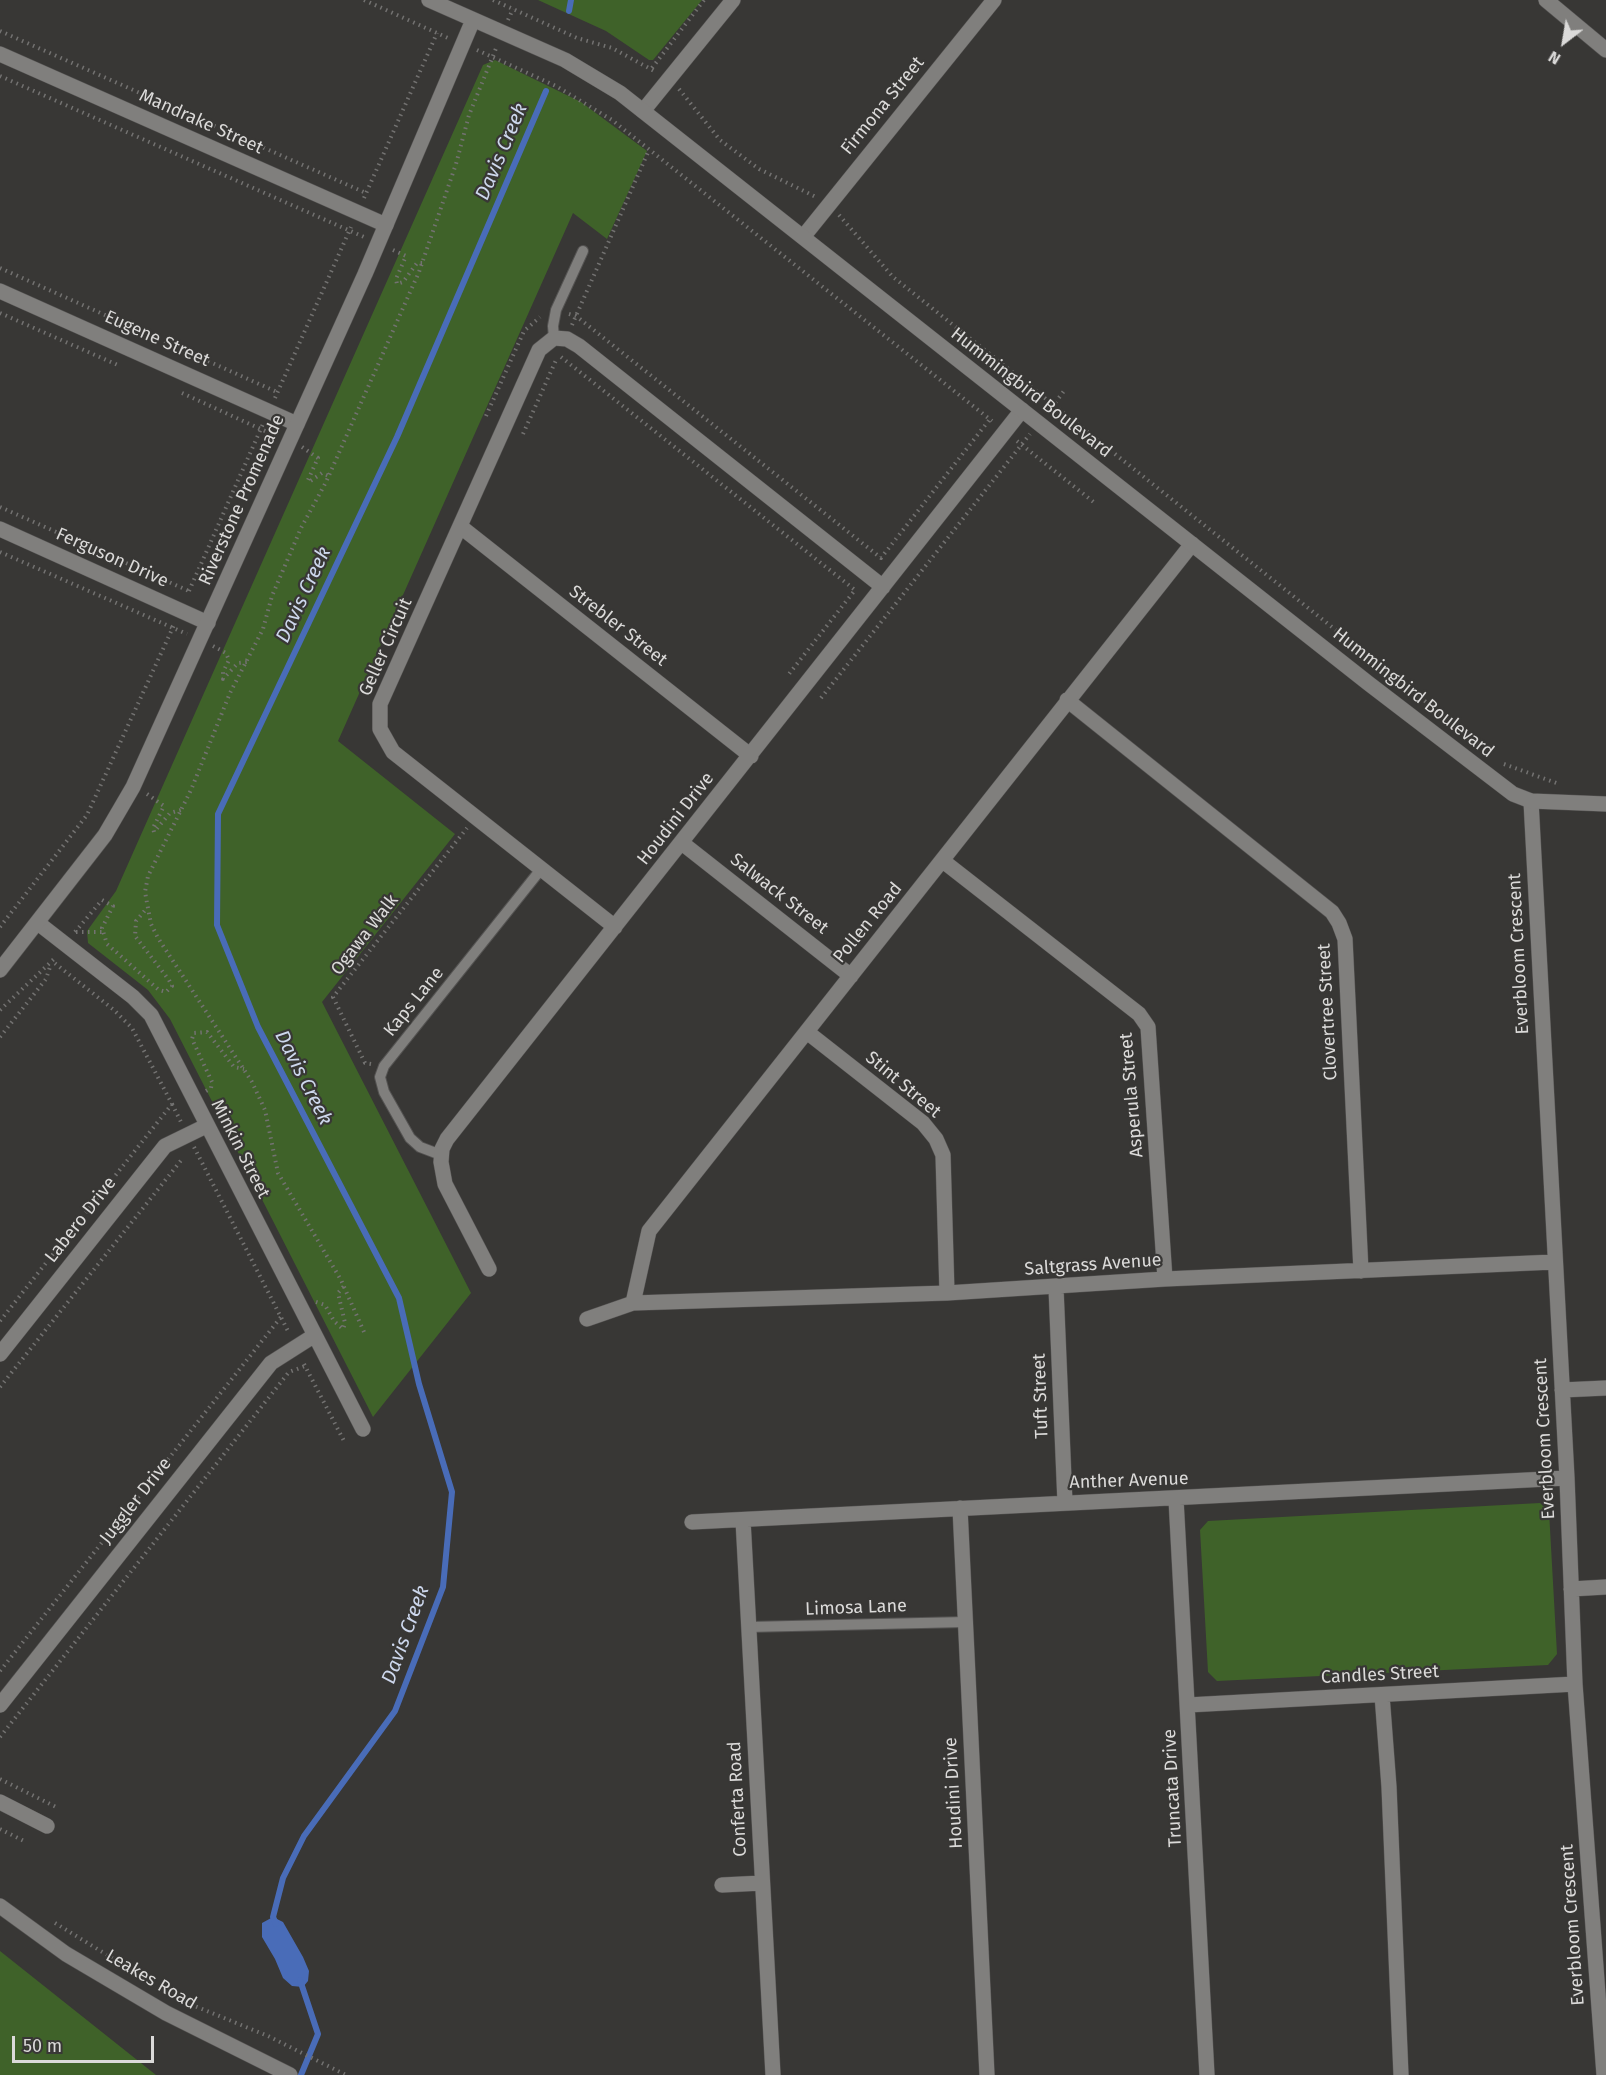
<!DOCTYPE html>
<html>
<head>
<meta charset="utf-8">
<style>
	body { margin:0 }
	#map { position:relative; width:1606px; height:2075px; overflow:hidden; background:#383735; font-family:"Fira Sans",sans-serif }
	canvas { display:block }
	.north { position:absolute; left:1534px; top:12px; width:60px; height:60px; -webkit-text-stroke:4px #383735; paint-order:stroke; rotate:211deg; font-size:16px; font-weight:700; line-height:24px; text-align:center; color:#dbdad9 }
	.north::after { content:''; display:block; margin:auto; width:21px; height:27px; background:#dbdad9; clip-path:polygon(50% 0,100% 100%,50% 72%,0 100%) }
	.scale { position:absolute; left:12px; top:2036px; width:142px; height:27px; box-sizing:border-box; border:3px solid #dbdad9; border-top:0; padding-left:8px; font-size:18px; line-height:21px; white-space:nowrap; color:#dbdad9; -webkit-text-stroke:4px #383735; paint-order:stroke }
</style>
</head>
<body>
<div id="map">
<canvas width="1606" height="2075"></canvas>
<div class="north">N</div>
<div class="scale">50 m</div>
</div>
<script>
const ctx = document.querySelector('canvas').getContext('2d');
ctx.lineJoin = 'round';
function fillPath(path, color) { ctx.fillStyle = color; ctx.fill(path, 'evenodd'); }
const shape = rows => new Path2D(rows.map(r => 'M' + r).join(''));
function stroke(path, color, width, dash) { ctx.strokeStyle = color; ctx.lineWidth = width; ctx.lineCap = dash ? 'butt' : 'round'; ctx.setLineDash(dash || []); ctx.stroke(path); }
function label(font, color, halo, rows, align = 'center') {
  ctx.font = font + ' "Fira Sans",sans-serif'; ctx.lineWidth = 4.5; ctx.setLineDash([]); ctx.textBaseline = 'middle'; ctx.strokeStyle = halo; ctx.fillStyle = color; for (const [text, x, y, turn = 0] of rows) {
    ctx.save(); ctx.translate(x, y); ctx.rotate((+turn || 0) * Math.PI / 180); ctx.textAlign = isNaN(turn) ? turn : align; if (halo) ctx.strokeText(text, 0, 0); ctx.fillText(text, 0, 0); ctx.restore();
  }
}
const green = shape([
	[538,0,702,0,653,60,649,60,606,31],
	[495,60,581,102,647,151,607,239,573,213,338,741,455,834,322,1002,471,1293,373,1417,170,1019,148,990,88,943,87,931,116,891,483,65],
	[1540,1503,1549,1511,1557,1654,1548,1665,1217,1681,1208,1672,1200,1530,1208,1521],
	[0,1951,156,2075,0,2075]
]);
const water = shape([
	[273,1917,283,1922,303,1957,309,1971,308,1981,303,1987,292,1986,283,1978,275,1959,262,1937,262,1923]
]);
const stream = shape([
	[569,11,571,0],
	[276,1924,273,1917,283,1878,304,1836,395,1711,443,1587,452,1492,419,1384,399,1298,258,1027,217,925,218,814,397,437,546,91],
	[300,1980,318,2034,301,2075]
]);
const path = shape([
	[364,0,448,38],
	[493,0,577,38,612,48,656,72],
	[508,20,513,9],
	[0,31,366,193],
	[477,50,556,86,612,120,992,421],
	[652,68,704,0],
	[0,76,364,237],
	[679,89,720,140,759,169,816,197],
	[364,198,437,33],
	[839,215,893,277,1470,737],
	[393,250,406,256,396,279,397,284,403,282,417,263,423,263],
	[0,268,277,392],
	[0,313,120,366],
	[569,314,576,316,881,558,990,419],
	[572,325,649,150],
	[561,357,855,590,789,674],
	[182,393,276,436],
	[275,398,351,227],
	[1048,412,1064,391],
	[486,416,524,331,540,317],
	[523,434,557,358],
	[1017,441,1096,504],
	[302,447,318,458,308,480,309,482,322,473,329,476],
	[0,507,189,591,188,593],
	[0,552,187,634],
	[189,591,263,424],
	[213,646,226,653,229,660,223,672,223,679,238,663,248,662],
	[821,698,1030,434],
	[1504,764,1559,784],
	[147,794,164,806,153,828,154,832,170,813,181,810],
	[0,927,87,815,174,625],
	[75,932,102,900,113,906,102,928,107,944,159,990,166,992,172,986,169,980,135,936,136,921,147,908],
	[76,932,102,932],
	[0,1010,54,959],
	[0,1037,46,979,51,964],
	[371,1064,365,1063,333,997,467,828],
	[206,1091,211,1088,212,1082,192,1039,194,1033,207,1032,234,1067,244,1069],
	[172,1104,181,1122],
	[194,1147,289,1333],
	[316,1302,325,1305,334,1321,343,1329,345,1323,338,1293,344,1286],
	[0,1321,172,1104,132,1028,114,1010,52,961],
	[364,1332,341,1280,278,1173,265,1110,252,1082,158,938,151,924,145,892,148,876,191,790,230,693,263,629,272,596,301,528,326,482,419,272,456,164,469,115,497,46],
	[304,1364,344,1441],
	[0,1387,183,1158],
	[0,1671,281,1317],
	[0,1737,289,1372,305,1366],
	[0,1779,56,1807],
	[0,1829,26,1842],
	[55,1923,148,1980],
	[185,2002,268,2036,346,2075]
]);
const lane = shape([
	[554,338,553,326,556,310,583,251],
	[441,1155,420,1147,410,1138,384,1092,380,1077,384,1066,542,868],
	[748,1627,965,1622]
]);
const street = shape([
	[1546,0,1606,50],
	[0,54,386,225],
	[643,111,733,0],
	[803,237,994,0],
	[0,291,297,424],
	[461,527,751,756],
	[0,529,208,623],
	[1067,700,1332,912,1339,923,1345,939,1361,1271],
	[1531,801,1567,1478,1575,1684,1604,2075],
	[682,843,851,976],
	[943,861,1139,1014,1148,1027,1165,1279],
	[38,923,133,997,151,1015,363,1429],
	[615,927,393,752,380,729,380,704,539,350,554,338,567,339,579,346,883,587],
	[807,1032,923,1123,936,1139,943,1155,947,1293],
	[489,1269,445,1184,441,1162,442,1149,447,1139,1022,410],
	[1056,1288,1065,1503],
	[633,1303,947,1293,1165,1279,1554,1262],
	[587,1319,633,1303,649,1231,1192,544],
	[0,1354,165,1146,206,1126],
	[1562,1390,1606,1388],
	[1176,1499,1207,2075],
	[960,1508,987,2075],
	[743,1520,773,2075],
	[692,1522,1567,1478],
	[1571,1589,1606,1587],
	[1382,1695,1389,1787,1401,2075],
	[0,1705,271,1363,315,1335],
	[1188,1705,1575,1684],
	[0,1802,47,1826],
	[722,1885,762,1883],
	[0,1906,66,1954,166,2013,290,2075]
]);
const secondary = shape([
	[429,0,565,60,620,93,1368,683,1513,794,1531,801,1606,804],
	[0,970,105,835,133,787,365,274,473,20]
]);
const streetNames = [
	["Firmona Street",883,106,-51],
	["Mandrake Street",201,122,24],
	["Eugene Street",157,339,24],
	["Hummingbird Boulevard",1031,393,38],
	["Riverstone Promenade",242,500,-66],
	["Ferguson Drive",112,558,24],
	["Strebler Street",618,626,38],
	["Geller Circuit",386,647,-66],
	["Hummingbird Boulevard",1413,693,38],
	["Houdini Drive",676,819,-52],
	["Salwack Street",779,894,38],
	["Pollen Road",868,923,-51],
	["Ogawa Walk",365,935,-52],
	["Everbloom Crescent",1519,954,-93],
	["Kaps Lane",414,1002,-51],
	["Clovertree Street",1328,1012,-93],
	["Stint Street",903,1085,40],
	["Asperula Street",1132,1095,-95],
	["Minkin Street",240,1149,63],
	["Labero Drive",81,1220,-52],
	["Saltgrass Avenue",1093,1265,-4],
	["Tuft Street",1041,1396,-92],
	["Everbloom Crescent",1545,1439,-93],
	["Anther Avenue",1129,1481,-2],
	["Juggler Drive",136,1501,-52],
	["Limosa Lane",856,1608,-2],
	["Candles Street",1380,1675,-3],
	["Truncata Drive",1173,1788,-93],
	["Houdini Drive",954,1793,-93],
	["Conferta Road",738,1799,-93],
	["Everbloom Crescent",1573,1925,-94],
	["Leakes Road",151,1980,30]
];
const waterNames = [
	["Davis Creek",502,152,-67],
	["Davis Creek",304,595,-65],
	["Davis Creek",303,1078,63],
	["Davis Creek",406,1635,-70]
];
fillPath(green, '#3f6229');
fillPath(water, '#496cb8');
stroke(stream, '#496cb8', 6);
stroke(lane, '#545352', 12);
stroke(street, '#545352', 16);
stroke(secondary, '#545352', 16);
stroke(path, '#737271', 4, [1.5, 4.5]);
stroke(lane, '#807f7d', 10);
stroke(street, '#807f7d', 15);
stroke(secondary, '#807f7d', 15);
label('18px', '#dbdad9', '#383735', streetNames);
label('italic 20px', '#cdd7ec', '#383735', waterNames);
</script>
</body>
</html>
